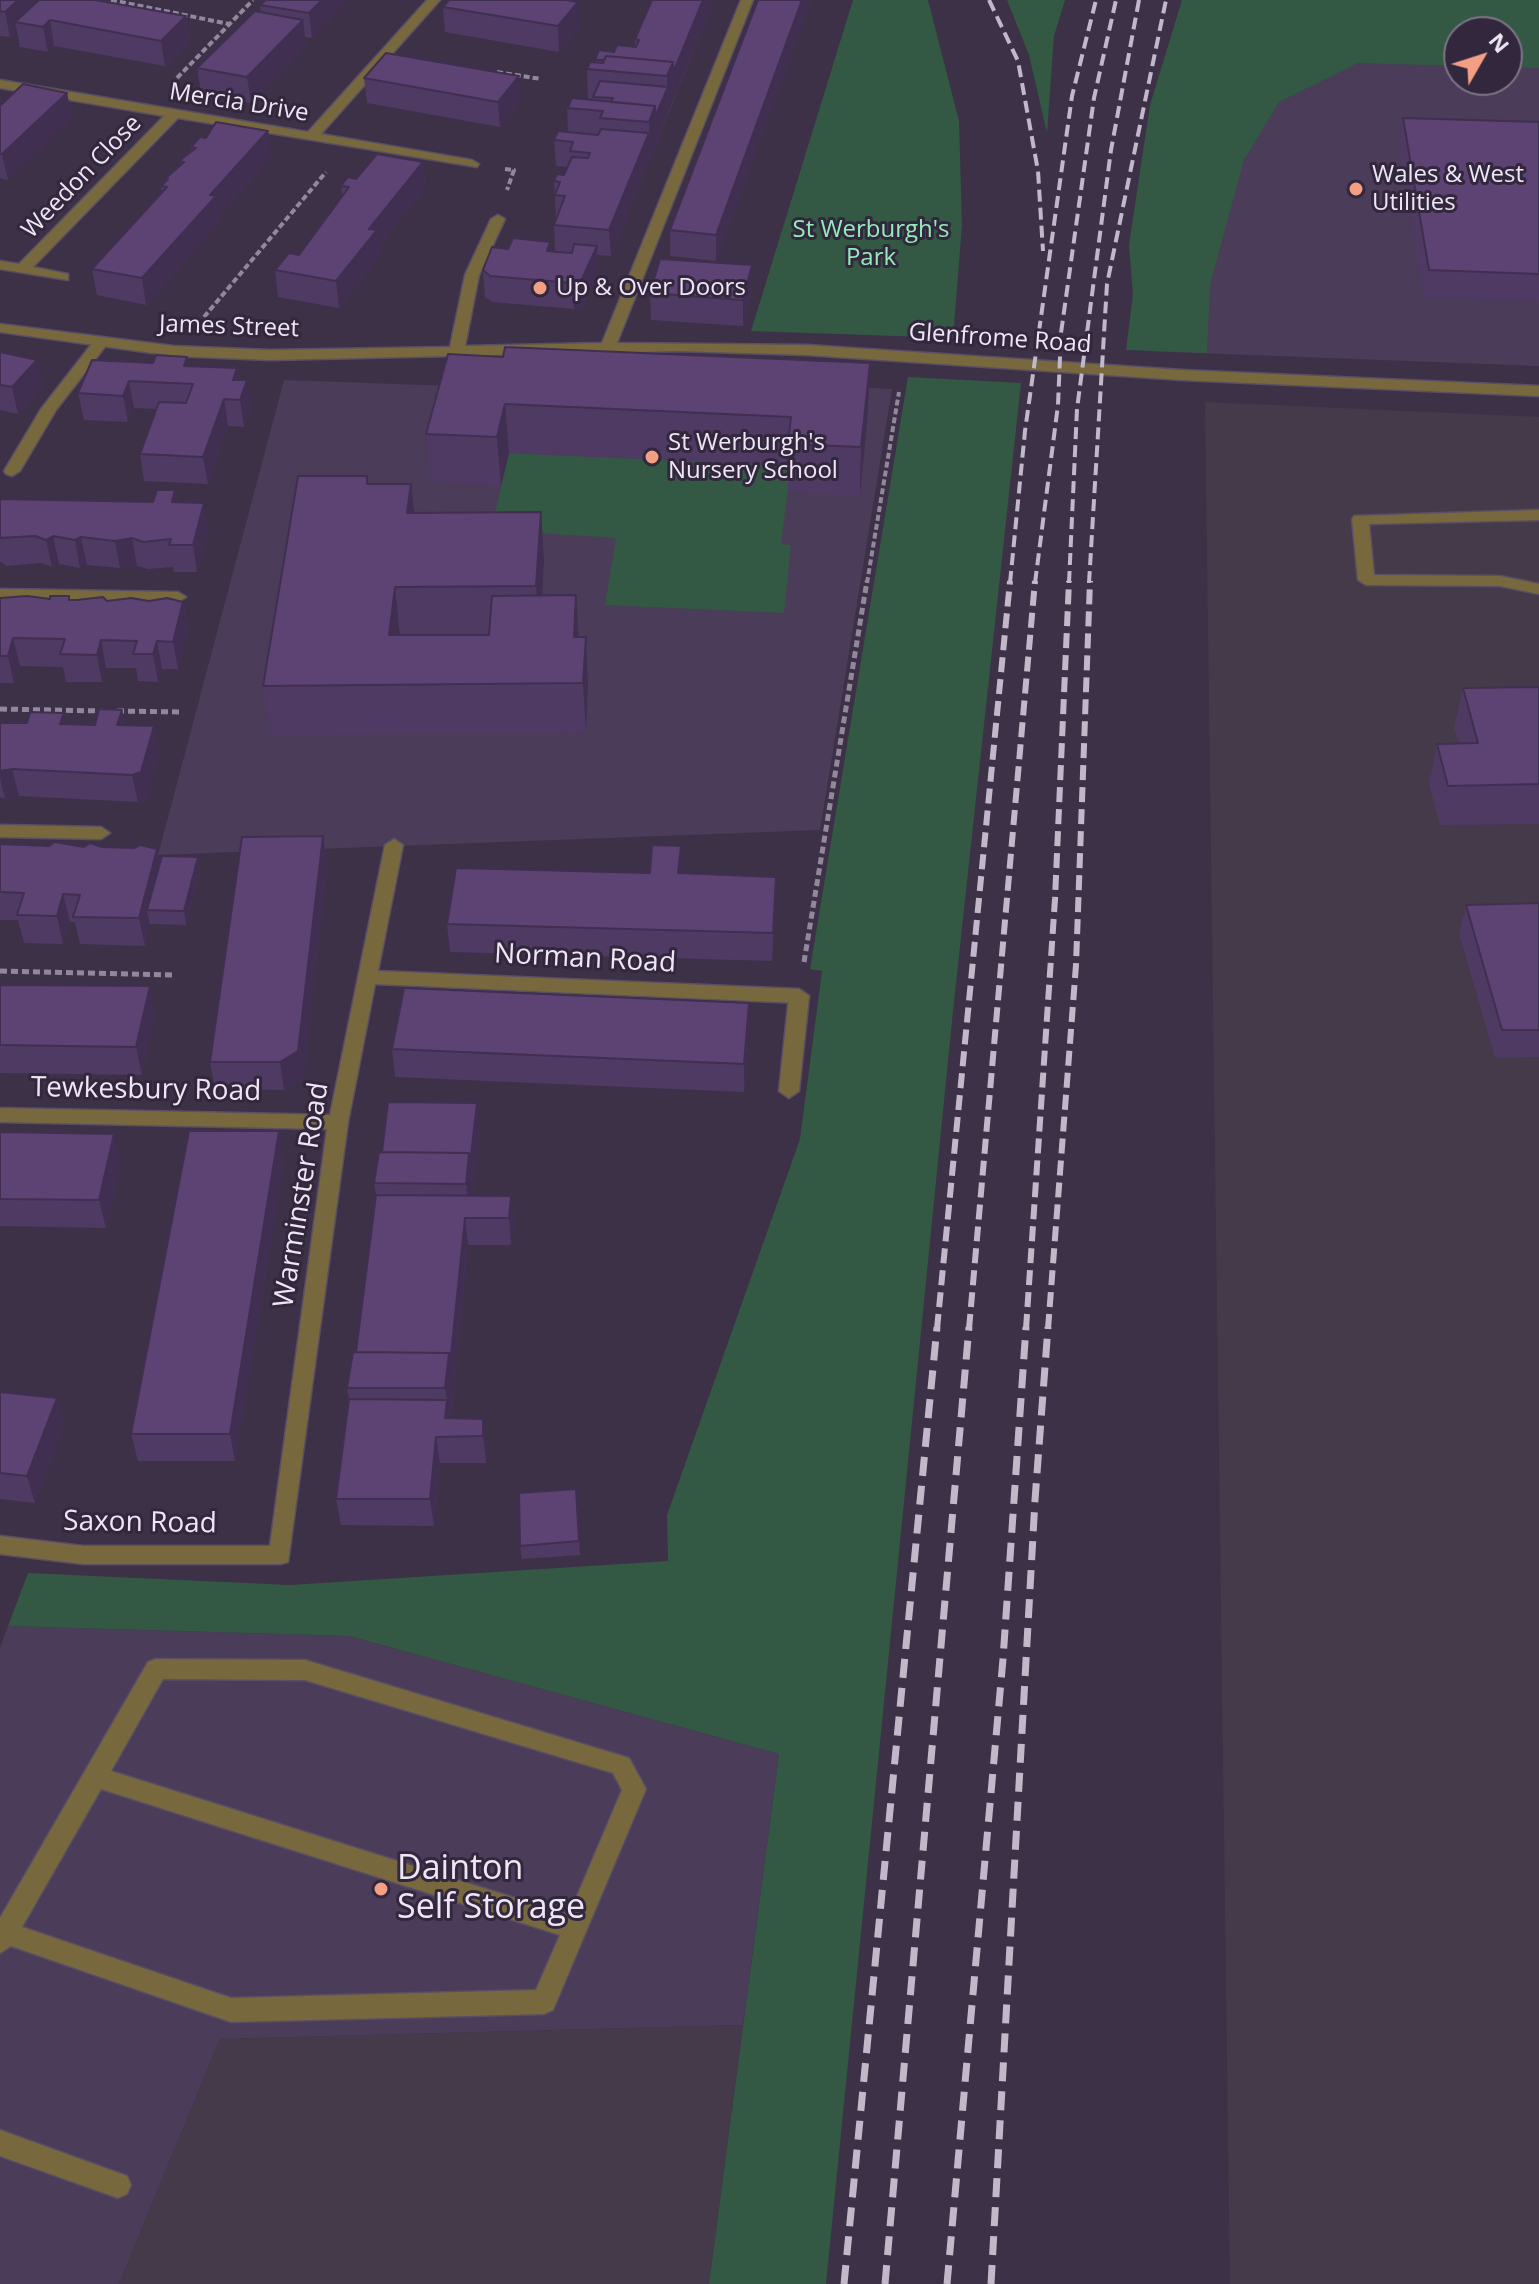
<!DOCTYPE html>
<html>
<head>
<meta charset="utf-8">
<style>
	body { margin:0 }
	#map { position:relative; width:1539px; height:2284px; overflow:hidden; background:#3d3148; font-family:"Open Sans",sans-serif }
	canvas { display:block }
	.north { position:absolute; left:1443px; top:16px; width:80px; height:80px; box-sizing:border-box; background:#33273d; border:2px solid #7d7387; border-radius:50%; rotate:51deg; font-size:22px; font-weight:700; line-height:32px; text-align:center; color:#ede6f5 }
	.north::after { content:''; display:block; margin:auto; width:28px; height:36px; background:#f39f84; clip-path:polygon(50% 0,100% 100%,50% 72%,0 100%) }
</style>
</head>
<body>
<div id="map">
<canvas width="1539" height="2284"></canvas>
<div class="north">N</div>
</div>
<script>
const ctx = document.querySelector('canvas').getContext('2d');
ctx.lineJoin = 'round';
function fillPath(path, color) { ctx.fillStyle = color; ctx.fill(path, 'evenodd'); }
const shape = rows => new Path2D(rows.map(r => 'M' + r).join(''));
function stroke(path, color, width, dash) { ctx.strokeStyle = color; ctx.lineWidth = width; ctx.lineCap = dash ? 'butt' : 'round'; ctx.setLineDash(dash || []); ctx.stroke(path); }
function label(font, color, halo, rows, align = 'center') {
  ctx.font = font + ' "Open Sans",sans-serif'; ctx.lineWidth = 6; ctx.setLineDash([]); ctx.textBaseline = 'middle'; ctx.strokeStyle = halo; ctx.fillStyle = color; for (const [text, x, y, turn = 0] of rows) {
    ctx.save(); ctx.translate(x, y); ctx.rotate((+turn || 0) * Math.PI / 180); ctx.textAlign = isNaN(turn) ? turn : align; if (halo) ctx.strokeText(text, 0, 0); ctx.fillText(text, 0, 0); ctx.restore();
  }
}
const built = shape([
	[1221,0,1539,23,1539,366,1144,351,1147,299],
	[1459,32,1507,32,1507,80,1459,80],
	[623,376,892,389,820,830,158,855,284,380,481,387],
	[8,1626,349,1636,779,1754,743,2025,220,2039,119,2284,0,2284,0,1648]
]);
const industrial = shape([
	[1205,402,1539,417,1539,2284,1230,2284],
	[743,2025,709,2284,119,2284,220,2039]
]);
const green = shape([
	[853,0,928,0,959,121,962,225,953,338,751,331],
	[1007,0,1065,0,1054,36,1047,133,1029,55],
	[1182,0,1539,0,1539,68,1507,67,1507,32,1459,32,1459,66,1358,63,1279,102,1244,160,1210,285,1207,353,1126,350,1133,294,1129,245,1150,105],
	[908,377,1021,383,953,1011,826,2284,709,2284,779,1754,349,1636,8,1626,28,1573,290,1585,668,1561,667,1515,800,1139,822,971,810,969],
	[509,453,791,466,781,544,791,545,784,613,605,605,616,538,491,530]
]);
const pathFar1 = shape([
	[111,0,229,24],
	[497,72,541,79],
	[177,78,253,0],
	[505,169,514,170,507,190],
	[204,317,326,172],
	[867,583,899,392]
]);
const path = shape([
	[0,709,103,711],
	[117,711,181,712],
	[804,962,867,581],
	[0,971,173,975]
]);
const lane = shape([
	[99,339,107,344,56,410,20,471,12,476,6,474,4,471,41,409,94,341,99,339],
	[1539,510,1539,520,1369,524,1374,575,1500,576,1539,584,1539,594,1500,586,1366,585,1358,580,1352,519,1354,516,1539,510],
	[799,989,809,996,799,1091,789,1098,779,1091,789,996,799,989],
	[156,1659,305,1660,629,1758,646,1789,553,2010,544,2014,231,2022,11,1946,0,1953,0,1918,148,1662,156,1659],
	[163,1679,305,1680,613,1773,622,1790,569,1915,111,1771,163,1679],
	[101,1789,560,1935,536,1990,231,1998,22,1927,101,1789],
	[0,2130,127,2176,131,2185,127,2194,118,2198,0,2156,0,2130]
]);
const street = shape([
	[427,0,440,0,321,134,472,160,479,164,477,167,178,118,33,267,68,274,68,280,0,269,0,261,19,264,164,116,0,88,0,80,308,132,427,0],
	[741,0,753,0,617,343,807,345,1182,370,1539,386,1539,396,1182,380,807,355,679,351,270,360,174,356,0,332,0,324,174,346,270,350,450,347,465,275,491,219,498,215,505,219,479,275,465,346,602,343,741,0],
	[0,589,178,592,186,597,178,602,0,599,0,589],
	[0,825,101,827,110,833,101,839,0,837,0,825],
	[394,839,403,845,378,971,799,989,809,996,799,1003,375,984,348,1122,288,1562,280,1564,83,1564,0,1554,0,1536,83,1546,270,1546,327,1129,0,1122,0,1108,330,1115,385,845,394,839]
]);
const railFar2 = shape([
	[989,0,1018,61,1038,171,1043,251],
	[1010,583,1025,431,1072,96,1096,0],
	[1035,583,1058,405,1061,333,1094,98,1116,0],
	[1069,583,1077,409,1111,150,1139,0],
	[1089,583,1107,284,1166,0]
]);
const railFar1 = shape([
	[937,1329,1010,581],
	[969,1329,1035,581],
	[1026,1329,1055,899,1069,581],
	[1048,1329,1076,965,1090,581]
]);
const rail = shape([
	[844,2284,937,1327],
	[885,2284,969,1327],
	[947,2284,1003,1659,1026,1327],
	[991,2284,1035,1500,1048,1327]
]);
const wall = shape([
	[0,0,33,0,34,5,186,16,190,41,165,66,54,46,48,52,20,47,17,31,10,37,0,36],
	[266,0,348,0,312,38,305,37,306,45,251,103,201,93,197,68,261,13,260,5],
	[652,0,714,0,611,256,597,255,598,272,583,306,574,309,492,302,485,297,483,270,550,251,572,253,555,251,554,225,556,219,554,181,564,175,568,167,556,166,554,140,568,132,567,109,588,100,587,69,595,62,595,60,614,52,635,47,635,39],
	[758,0,811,0,716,261,670,256,670,230],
	[443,7,579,27,559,52,445,32],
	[364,78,521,101,500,127,367,103],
	[67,93,72,118,8,180,0,178,0,106],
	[1403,118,1539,122,1539,301,1424,297,1399,144],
	[191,147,271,157,219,216,220,222,146,305,97,295,92,269,162,193,161,186,165,182,165,179,180,166,179,161,192,152],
	[423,162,425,188,379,246,380,256,339,308,278,297,275,270,299,255,342,196,341,186,356,179],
	[752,291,743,326,651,320,650,293],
	[0,352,37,360,43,386,18,414,0,410],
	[448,354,868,411,860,496,788,492,788,465,509,453,501,486,431,482,426,434],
	[188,366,237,368,239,380,251,407,244,427,228,426,208,484,144,481,140,454,157,409,134,408,128,422,84,420,78,393],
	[367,476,368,484,411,484,414,513,544,561,542,596,578,637,588,686,586,733,271,735,263,686],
	[175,490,177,502,208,530,197,572,174,572,173,567,148,569,137,566,120,568,87,565,80,568,59,564,52,567,41,563,6,566,2,562,0,562,0,499,153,502],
	[69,596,70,600,183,602,188,629,178,669,162,669,158,682,138,681,136,668,106,668,102,682,66,682,63,667,20,666,14,683,0,683,0,598,50,599],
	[1539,687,1539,824,1440,825,1429,784,1437,744,1459,744,1454,728,1463,688],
	[122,710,125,725,154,726,159,754,147,800,138,802,19,796,5,799,0,797,0,723,95,725],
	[323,836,327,863,303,1079,284,1090,215,1089,210,1062],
	[0,844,157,849,160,862,198,857,200,872,186,925,150,924,145,946,80,944,75,922,70,922,63,944,24,943,18,920,0,920],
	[681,874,776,877,772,961,450,952,447,924],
	[1539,903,1539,1057,1495,1058,1459,933,1466,905],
	[0,985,155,1014,142,1075,0,1073],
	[749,1003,749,1030,744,1092,395,1077,392,1049],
	[480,1130,473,1196,511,1196,514,1223,511,1245,468,1245,451,1418,483,1419,487,1445,486,1463,440,1463,434,1526,341,1525,336,1499,349,1399,347,1388,356,1352,376,1195,374,1183],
	[0,1132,121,1161,106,1228,0,1226],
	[284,1159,235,1461,138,1461,131,1434],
	[0,1392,57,1398,64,1425,35,1503,0,1499],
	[576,1489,580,1555,522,1559,520,1546]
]);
const shadedWall = shape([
	[18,0,33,0,35,13,15,22,17,31,10,37,5,12],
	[322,0,348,0,312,38,309,13],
	[703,0,714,0,674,98,673,73],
	[802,0,811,0,716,261,716,235],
	[578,2,579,27,559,52,558,26],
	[186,16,190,41,165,66,161,41],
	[50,20,54,46,48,52,43,27],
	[303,20,306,45,251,103,247,77],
	[673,62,674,98,668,113,667,76],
	[519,76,521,101,500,127,498,102],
	[668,87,668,113,650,159,649,122,655,106],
	[67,93,72,118,8,180,2,154],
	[268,131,271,157,219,216,220,222,146,305,142,278,210,195],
	[649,133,650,159,611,256,609,230],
	[423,162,425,188,379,246,380,256,339,308,336,281,369,229],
	[597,246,598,272,583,306,574,309,572,283],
	[752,265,752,291,743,326,743,300],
	[37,360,43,386,18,414,12,387],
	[870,363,868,411,860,496,861,447],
	[237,368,241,395,233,380],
	[247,380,251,407,244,427,240,400],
	[129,381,134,408,128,422,123,396],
	[224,399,228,426,208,484,203,457],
	[505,404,509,453,501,486,497,437],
	[411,484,416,532,407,513],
	[175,490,180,517,172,502],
	[204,503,208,530,197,572,193,545],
	[541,512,544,561,540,636,536,586],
	[53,536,59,564,52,567,46,540],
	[81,537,87,565,80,568,75,540],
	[132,538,137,566,120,568,115,541],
	[395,587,400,637,389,635],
	[576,595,579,645,577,687,574,637],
	[183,602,188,629,178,669,173,642],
	[586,637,588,686,586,733,583,683],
	[13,638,20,666,14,683,8,656],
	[101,640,106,668,102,682,97,655],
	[157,641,162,669,158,682,153,654],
	[122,710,127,737,117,725],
	[64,713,70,741,60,724],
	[154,726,159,754,147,800,138,802,132,775],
	[12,769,19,796,5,799,0,778,0,771],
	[323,836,327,863,303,1079,284,1090,280,1062],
	[681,846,681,874,678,873],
	[157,849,163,877,147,910,150,924,145,946,139,918],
	[198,857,200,872,186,925,184,911],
	[63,894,70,922,63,944,57,916],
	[150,986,155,1014,142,1075,136,1047],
	[749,1003,749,1030,744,1092,744,1064],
	[477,1103,480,1130,471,1218,470,1218,466,1184,469,1153],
	[279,1131,284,1159,235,1461,230,1434],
	[114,1134,121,1161,106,1228,99,1200],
	[511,1196,514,1223,511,1245,509,1218],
	[465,1218,468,1245,449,1437,445,1418,447,1400,445,1388],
	[57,1398,64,1425,35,1503,27,1476],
	[483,1419,487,1445,486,1463,483,1436],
	[436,1437,440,1463,434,1526,430,1499]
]);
const building = shape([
	[0,0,18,0,5,12,0,11,0,0],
	[39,0,95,0,186,16,161,41,50,20,43,27,15,22,39,0],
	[266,0,322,0,309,13,260,5,266,0],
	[449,0,566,0,578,2,558,26,443,7,449,0],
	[652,0,703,0,673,73,673,62,606,56,604,60,595,60,599,50,614,52,617,45,636,47,639,40,635,39,652,0],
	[758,0,802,0,716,235,670,230,758,0],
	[255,11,303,20,247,77,197,68,255,11],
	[386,53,519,76,498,102,364,78,386,53],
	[606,56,673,62,667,76,587,69,590,62,603,63,606,56],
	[600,81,668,87,655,117,655,106,611,102,613,98,593,97,600,81],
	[23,84,67,93,2,154,0,154,0,106,23,84],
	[572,98,655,106,649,122,600,118,603,111,568,108,572,98],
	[1403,118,1539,122,1539,274,1429,270,1403,118],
	[216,122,268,131,210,195,216,196,142,278,92,269,167,187,161,186,168,179,165,179,184,162,179,161,196,148,191,147,200,137,206,138,216,122],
	[601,129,649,133,609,230,554,225,565,196,555,195,560,182,554,181,557,174,564,175,572,157,588,158,590,153,570,151,573,142,554,140,558,131,598,135,601,129],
	[377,154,423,162,369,229,377,230,336,281,275,270,289,253,299,255,349,187,341,186,348,177,356,179,377,154],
	[513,238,550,242,547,251,557,252,572,253,574,244,597,246,582,279,572,283,490,276,483,270,492,247,508,249,513,238],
	[660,259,752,265,743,300,650,293,660,259],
	[505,347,870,363,861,447,788,444,791,417,505,404,497,437,426,434,448,354,503,357,505,347],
	[0,352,37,360,12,387,0,385,0,352],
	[156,355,187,357,184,366,237,368,233,380,247,380,240,400,224,399,203,457,140,454,159,402,186,403,193,384,129,381,123,396,78,393,92,360,153,363,156,355],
	[298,476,367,476,367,484,411,484,407,513,541,512,536,586,395,587,389,635,489,635,492,596,576,595,574,637,586,637,583,683,263,686,298,476],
	[157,490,175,490,172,502,204,503,193,545,169,545,171,539,143,542,132,538,115,541,81,537,75,540,53,536,46,540,35,536,0,538,0,499,153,502,157,490],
	[27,596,50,599,50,596,69,596,69,600,77,600,103,597,107,601,131,598,149,601,167,598,183,602,173,642,157,641,153,654,133,654,137,641,101,640,97,655,60,654,65,639,13,638,8,656,0,656,0,598,27,596],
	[1539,687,1539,784,1448,786,1437,744,1478,743,1463,688,1539,687],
	[99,709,122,710,117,725,154,726,141,772,132,775,12,769,0,771,0,723,27,723,30,712,64,713,60,724,95,725,99,709],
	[323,836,298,1051,280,1062,210,1062,242,837,323,836],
	[55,842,84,847,90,843,102,847,134,848,140,845,157,849,139,918,73,917,80,895,63,894,57,916,17,915,24,893,0,892,0,844,49,846,55,842],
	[652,845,681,846,678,873,776,877,773,933,447,924,456,868,650,873,652,845],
	[162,856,198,857,184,911,147,910,162,856],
	[1539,903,1539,1030,1502,1030,1466,905,1539,903],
	[0,985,150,986,136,1047,0,1045,0,985],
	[404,988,749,1003,744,1064,392,1049,404,988],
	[388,1102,477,1103,470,1164,469,1153,382,1152,388,1102],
	[189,1131,279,1131,230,1434,131,1434,189,1131],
	[0,1132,114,1134,99,1200,0,1199,0,1132],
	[379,1152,469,1153,466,1184,374,1183,379,1152],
	[376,1195,511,1196,509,1218,465,1218,450,1365,449,1353,356,1352,376,1195],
	[353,1352,449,1353,445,1388,347,1388,353,1352],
	[0,1392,57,1398,27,1476,0,1473,0,1392],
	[349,1399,447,1400,445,1418,483,1419,483,1436,436,1437,430,1499,336,1499,349,1399],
	[576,1489,579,1541,520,1546,519,1493,576,1489]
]);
const markers = [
	[1356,189,8,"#f39f84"],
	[540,288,8,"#f39f84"],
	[652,457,8,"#f39f84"],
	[381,1889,8,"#f39f84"]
];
const farStreetnames = [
	["Mercia Drive",239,103,9],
	["Weedon Close",82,177,-46],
	["James Street",229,327,2],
	["Glenfrome Road",1000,339,4]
];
const farPoinames = [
	["Wales & West",1372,175],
	["Utilities",1372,203],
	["Up & Over Doors",556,288],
	["St Werburgh's",668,443],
	["Nursery School",668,471]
];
const farParknames = [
	["St Werburgh's",871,230],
	["Park",871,258]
];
const streetNames = [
	["Norman Road",585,959,3],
	["Tewkesbury Road",146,1090,1],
	["Warminster Road",302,1195,-81],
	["Saxon Road",140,1523,1]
];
const nearPoinames = [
	["Dainton",397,1869],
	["Self Storage",397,1908]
];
fillPath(built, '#4b3c59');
fillPath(industrial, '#453a4a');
fillPath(green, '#335843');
stroke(lane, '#594e64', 3);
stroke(street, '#594e64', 3);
stroke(pathFar1, '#92889b', 4, [6, 3]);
stroke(path, '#92889b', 5, [7, 4]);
fillPath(lane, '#77693d');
fillPath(street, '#77693d');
stroke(railFar2, '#c1b9ca', 4, [12, 6]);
stroke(railFar1, '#c1b9ca', 6, [15, 7]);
stroke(rail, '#c1b9ca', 7, [19, 10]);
fillPath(wall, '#4f3a63');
fillPath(shadedWall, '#402f50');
fillPath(building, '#5c4373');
stroke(building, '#402f50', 2);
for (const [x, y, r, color] of markers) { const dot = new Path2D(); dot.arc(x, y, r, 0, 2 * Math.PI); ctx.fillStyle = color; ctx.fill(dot); stroke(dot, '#33273d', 3); }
label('24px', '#ede6f5', '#33273d', farStreetnames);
label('24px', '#ede6f5', '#33273d', farPoinames, 'left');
label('24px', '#92ecb9', '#33273d', farParknames);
label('28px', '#ede6f5', '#33273d', streetNames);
label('34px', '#ede6f5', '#33273d', nearPoinames, 'left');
</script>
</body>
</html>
